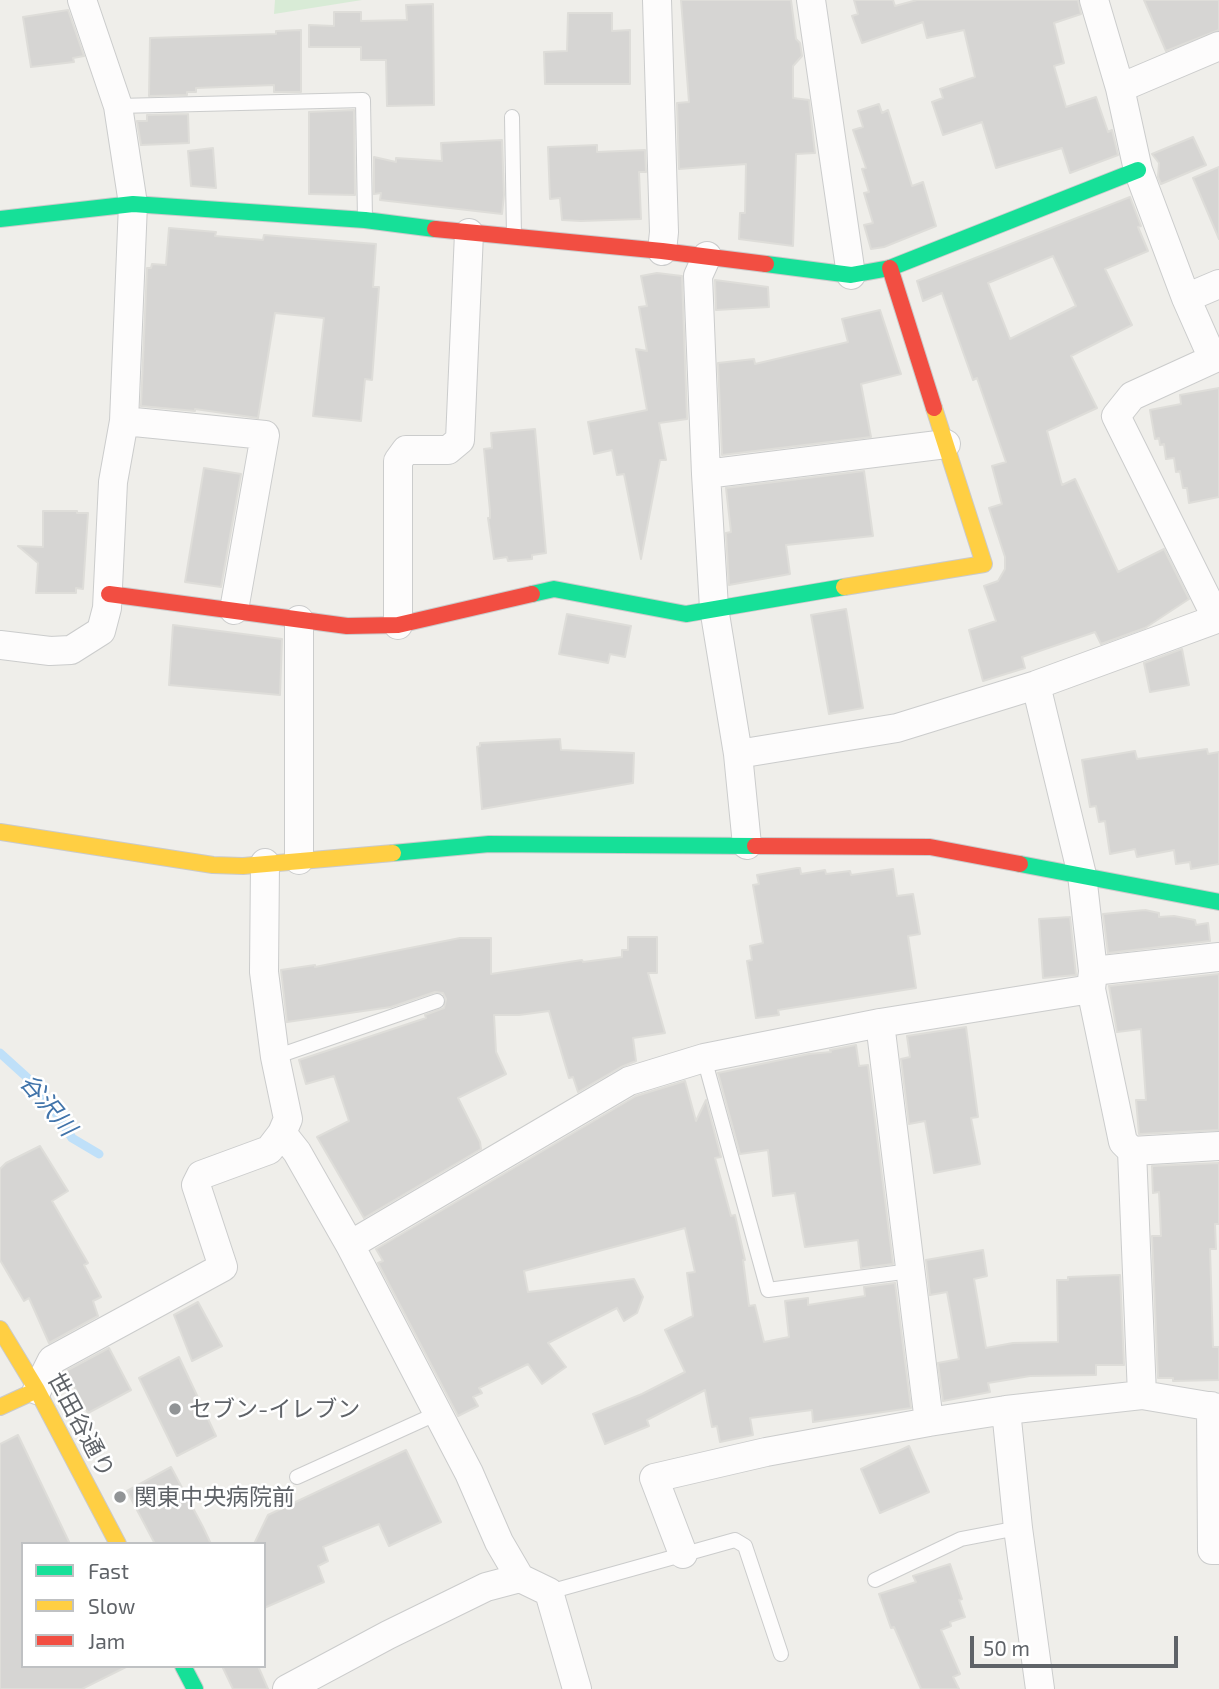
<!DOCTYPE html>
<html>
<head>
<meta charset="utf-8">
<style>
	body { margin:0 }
	#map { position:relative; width:1219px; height:1689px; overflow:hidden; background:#efeeea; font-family:"Exo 2",sans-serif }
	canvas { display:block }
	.legend { position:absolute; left:21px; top:1542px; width:245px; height:126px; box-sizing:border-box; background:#fff; border:2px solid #bfc1c3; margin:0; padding:9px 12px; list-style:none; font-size:21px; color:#5f6368 }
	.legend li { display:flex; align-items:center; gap:14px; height:35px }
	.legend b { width:35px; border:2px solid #bfc1c3 }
	.scale { position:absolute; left:970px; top:1636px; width:208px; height:32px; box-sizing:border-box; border:4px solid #5f6368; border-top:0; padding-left:9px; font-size:21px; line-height:24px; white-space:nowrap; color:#5f6368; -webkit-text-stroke:5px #fff; paint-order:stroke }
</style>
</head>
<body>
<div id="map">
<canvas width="1219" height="1689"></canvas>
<ul class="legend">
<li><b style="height:9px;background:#16e098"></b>Fast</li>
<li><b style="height:9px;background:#ffcf43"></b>Slow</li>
<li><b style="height:9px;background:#f24e42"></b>Jam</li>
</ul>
<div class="scale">50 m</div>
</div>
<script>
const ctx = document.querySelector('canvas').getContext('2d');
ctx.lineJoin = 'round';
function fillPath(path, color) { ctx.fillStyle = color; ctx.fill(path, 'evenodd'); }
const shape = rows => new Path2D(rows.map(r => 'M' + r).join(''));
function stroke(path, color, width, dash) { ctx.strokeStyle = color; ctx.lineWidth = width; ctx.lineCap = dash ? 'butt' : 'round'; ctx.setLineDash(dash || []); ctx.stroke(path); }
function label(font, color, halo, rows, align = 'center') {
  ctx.font = font + ' "Exo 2","Noto Sans JP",sans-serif'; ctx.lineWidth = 5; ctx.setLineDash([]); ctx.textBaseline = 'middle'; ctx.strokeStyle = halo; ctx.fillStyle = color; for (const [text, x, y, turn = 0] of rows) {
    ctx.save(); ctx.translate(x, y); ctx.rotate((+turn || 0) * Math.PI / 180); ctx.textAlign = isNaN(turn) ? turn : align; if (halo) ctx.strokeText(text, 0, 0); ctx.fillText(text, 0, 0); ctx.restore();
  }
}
const green = shape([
	[275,0,362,0,274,14]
]);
const stream = shape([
	[0,1053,42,1091,72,1138,99,1154]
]);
const building = shape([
	[681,0,791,0,796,39,800,43,802,56,793,66,793,98,809,100,815,153,796,154,793,246,739,239,740,213,745,213,746,164,679,169,677,103,689,102,681,0],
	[854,0,893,0,895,6,917,0,1078,0,1081,14,1054,23,1064,63,1054,66,1066,107,1096,97,1108,132,1112,130,1118,155,1070,173,1062,148,996,168,982,122,943,135,932,102,943,98,940,89,975,77,964,30,927,38,923,22,862,43,852,16,858,14,854,0],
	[1144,0,1219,0,1219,30,1166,51,1144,0],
	[433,4,434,105,387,106,386,60,361,60,361,47,309,47,309,25,334,26,334,12,361,12,361,21,407,20,406,5,433,4],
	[68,10,84,56,73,58,74,62,31,67,23,17,68,10],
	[568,13,612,13,612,31,630,30,630,84,545,84,544,52,567,51,568,13],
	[301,30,301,92,274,92,274,85,196,88,196,92,187,92,187,95,149,96,150,38,276,34,276,31,301,30],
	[879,104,882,113,888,110,912,186,923,182,936,226,884,247,871,249,864,225,873,223,864,193,869,192,862,169,866,168,853,130,863,127,858,111,879,104],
	[354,110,355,195,309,194,309,112,354,110],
	[188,114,189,143,141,145,137,121,147,121,147,115,188,114],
	[1193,137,1206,165,1161,184,1158,177,1159,163,1152,154,1193,137],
	[502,140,504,195,502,214,380,200,381,193,374,194,374,157,396,162,396,158,442,161,441,143,502,140],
	[597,145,597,152,645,150,646,172,639,172,641,219,581,221,562,220,560,198,550,199,548,147,597,145],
	[213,148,216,188,191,186,188,151,213,148],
	[1219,167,1219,239,1193,178,1219,167],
	[1130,197,1141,226,1138,227,1148,251,1105,269,1132,325,1071,356,1097,408,1047,431,1062,485,1075,479,1118,572,1164,549,1189,599,1145,628,1101,644,1095,632,1022,657,1025,668,983,681,969,630,996,621,984,586,998,581,1005,569,1005,557,989,508,1002,504,992,466,1006,462,977,378,973,380,942,293,923,301,917,281,1130,197],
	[1053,256,1076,306,1010,339,988,283,1053,256],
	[169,228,216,232,215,236,263,240,264,235,376,244,373,287,379,287,372,380,365,379,361,421,313,416,324,318,275,313,258,418,195,409,195,411,141,406,147,268,151,268,152,264,166,265,169,228],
	[657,273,682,276,687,419,659,423,666,460,660,460,641,559,624,474,617,475,612,450,594,454,588,422,647,410,636,349,647,351,639,307,647,306,641,276,657,273],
	[715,280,768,287,769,307,716,310,715,280],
	[880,310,901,374,861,384,871,437,722,455,718,363,754,359,755,364,848,342,842,319,880,310],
	[1219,388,1219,497,1189,503,1187,488,1183,488,1180,471,1176,472,1174,458,1166,459,1164,444,1160,445,1159,438,1155,439,1150,410,1181,404,1180,395,1219,388],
	[535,429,546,553,532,555,532,559,508,561,507,557,494,559,488,518,490,518,490,511,484,449,492,448,491,433,535,429],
	[204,468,241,474,221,587,185,582,204,468],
	[864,471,873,536,786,545,790,574,729,585,726,533,731,532,726,488,864,471],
	[43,511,77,511,77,513,88,513,83,589,76,588,76,593,36,593,38,563,18,546,43,547,43,511],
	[846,609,863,708,829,714,811,615,846,609],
	[567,614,631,626,625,657,610,654,608,663,559,654,567,614],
	[173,625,282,639,280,695,169,685,173,625],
	[1182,649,1189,685,1150,692,1144,663,1182,649],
	[560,739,561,750,634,753,633,783,482,809,477,747,480,746,480,743,560,739],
	[1207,749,1208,754,1219,752,1219,864,1191,869,1190,862,1176,864,1174,850,1137,857,1135,849,1110,854,1105,821,1099,822,1096,806,1090,807,1082,760,1135,751,1137,759,1207,749],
	[797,868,800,868,801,874,825,870,826,874,850,871,851,875,893,869,897,896,913,894,920,934,908,936,916,988,778,1010,779,1015,756,1018,747,961,752,960,750,946,763,943,753,885,759,884,757,875,797,868],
	[1145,910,1159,913,1159,917,1174,916,1195,920,1196,925,1208,923,1210,941,1108,953,1103,914,1145,910],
	[1070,917,1076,975,1043,978,1039,919,1070,917],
	[628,937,657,937,657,973,648,973,665,1033,633,1038,636,1061,621,1067,578,1092,573,1077,569,1078,549,1011,519,1015,494,1015,496,1052,506,1074,458,1098,480,1142,481,1149,364,1218,317,1137,349,1121,334,1076,306,1084,299,1060,426,1018,425,1015,444,1008,446,999,443,993,435,992,391,1007,287,1022,281,970,315,965,315,967,460,938,491,938,491,974,582,960,583,962,622,957,622,950,628,950,628,937],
	[1219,974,1219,1130,1139,1134,1136,1100,1146,1100,1141,1029,1117,1032,1109,986,1219,974],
	[966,1027,978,1117,971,1118,980,1164,934,1173,925,1121,909,1124,901,1059,910,1057,907,1036,966,1027],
	[856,1045,859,1066,868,1065,893,1264,861,1268,858,1240,805,1247,795,1193,773,1196,768,1150,740,1154,718,1073,809,1054,831,1052,830,1050,856,1045],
	[685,1081,696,1121,706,1100,721,1157,715,1158,731,1216,735,1215,745,1260,743,1260,749,1306,755,1305,764,1342,789,1337,785,1301,808,1298,808,1305,865,1296,864,1287,895,1283,911,1408,813,1422,812,1410,750,1418,753,1435,720,1442,717,1426,712,1427,705,1390,647,1420,649,1426,605,1444,593,1414,642,1394,685,1372,665,1330,693,1316,687,1273,695,1272,685,1228,524,1271,528,1292,634,1279,643,1297,637,1313,624,1321,617,1308,548,1343,566,1367,542,1384,528,1364,479,1388,482,1393,473,1397,478,1406,458,1416,378,1263,383,1261,376,1249,636,1096,685,1081],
	[40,1146,68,1191,52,1201,88,1263,84,1265,101,1297,93,1301,98,1316,49,1343,29,1298,24,1301,0,1260,0,1169,6,1163,40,1146],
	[1219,1163,1219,1224,1215,1224,1216,1249,1210,1249,1213,1347,1219,1347,1219,1380,1173,1381,1173,1378,1158,1378,1152,1236,1161,1236,1159,1192,1153,1193,1152,1166,1219,1163],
	[983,1250,987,1276,974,1279,986,1348,1013,1343,1058,1342,1057,1280,1068,1280,1068,1277,1120,1275,1124,1365,1096,1365,1096,1375,1030,1376,988,1383,990,1392,943,1401,938,1363,959,1359,947,1292,930,1295,926,1260,983,1250],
	[198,1302,222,1346,192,1361,174,1315,198,1302],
	[109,1348,131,1390,88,1413,66,1371,109,1348],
	[179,1357,216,1436,177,1456,139,1378,179,1357],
	[18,1435,70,1544,23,1544,23,1666,128,1666,82,1689,0,1689,0,1444,18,1435],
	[909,1446,929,1492,880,1513,861,1469,909,1446],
	[406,1450,441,1522,389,1546,379,1524,323,1547,328,1561,318,1566,324,1582,264,1608,264,1544,254,1544,268,1515,406,1450],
	[171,1467,203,1527,211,1544,155,1544,127,1491,171,1467],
	[950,1564,962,1599,959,1600,965,1617,950,1622,951,1626,941,1630,960,1674,953,1677,959,1689,921,1689,894,1627,891,1628,879,1594,916,1582,913,1576,950,1564],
	[222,1666,258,1666,268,1689,233,1689,222,1666]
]);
const lane = shape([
	[118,106,363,100,365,219],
	[512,117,514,236],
	[275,1057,437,1001],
	[704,1058,768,1290,910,1271],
	[297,1477,438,1413],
	[875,1580,961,1539,1018,1528],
	[549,1592,735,1540,745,1546,781,1654]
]);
const street = shape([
	[657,0,664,232,662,251],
	[811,0,851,275],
	[1094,0,1120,88,1138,170,1186,298,1213,359,1132,396,1116,416,1216,617],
	[1120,88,1219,46],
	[707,256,698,276,706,474,714,608,738,754,747,845],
	[1186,298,1219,284],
	[124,421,265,435,234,610],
	[706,474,946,444],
	[398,625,398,461,406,450,448,450,460,440,469,233],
	[0,645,50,651,71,650,101,631,107,608,113,482,124,421,133,204,118,106,82,0],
	[1036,685,1082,875,1093,971,1091,989,1123,1142,1132,1151,1142,1395],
	[738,754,897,728,1036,685,1219,618],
	[299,860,299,620],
	[1093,971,1219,957],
	[880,1023,929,1422],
	[282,1133,297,1152,350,1245,469,1473,499,1542,520,1578,549,1592,577,1689],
	[1132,1151,1219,1146],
	[350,1245,629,1081,704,1058,880,1023,1091,989],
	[37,1390,52,1360,223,1267,196,1185,201,1175,269,1150,282,1133,288,1119,275,1057,264,972,265,863],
	[1211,1406,1212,1550,1219,1550],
	[1006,1410,1018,1528,1040,1689],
	[683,1554,654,1478,766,1452,929,1422,1006,1410,1142,1395,1219,1408],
	[287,1689,388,1635,486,1587,520,1578]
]);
const fast = shape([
	[0,219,133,204,365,220,435,229],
	[766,264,851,275,890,268,1138,170],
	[532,594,554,589,686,614,844,587],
	[393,853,489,844,755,846],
	[1020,864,1219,902],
	[183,1666,195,1689]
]);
const slow = shape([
	[844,587,984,564,934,408],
	[0,832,213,865,243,866,393,853],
	[0,1329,37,1390,118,1544],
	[0,1407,37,1390]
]);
const jam = shape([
	[435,229,662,251,766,264],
	[890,268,934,408],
	[109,594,347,626,398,625,532,594],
	[755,846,930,847,1020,864]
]);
const markers = [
	[175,1409,7,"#919496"],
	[120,1497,7,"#919496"]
];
const poiNames = [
	["セブン-イレブン",189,1409],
	["関東中央病院前",134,1497]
];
const streetNames = [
	["世田谷通り",81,1425,62]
];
const waterNames = [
	["谷沢川",48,1105,50]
];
fillPath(green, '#d8ebd6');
stroke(stream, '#bfe0f9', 9);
fillPath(building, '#d6d5d3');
stroke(building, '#deddd9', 2);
stroke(lane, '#cbcccc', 16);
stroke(street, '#cbcccc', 30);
stroke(fast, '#cacacb', 18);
stroke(slow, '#cacacb', 18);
stroke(jam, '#cacacb', 18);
stroke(lane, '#fdfcfc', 14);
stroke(street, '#fdfcfc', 28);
stroke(fast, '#16e098', 16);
stroke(slow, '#ffcf43', 16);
stroke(jam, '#f24e42', 16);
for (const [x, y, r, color] of markers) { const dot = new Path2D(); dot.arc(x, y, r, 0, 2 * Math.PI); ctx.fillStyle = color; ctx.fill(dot); stroke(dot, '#fff', 2.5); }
label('23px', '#5f6368', '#fff', poiNames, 'left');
label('23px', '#5f6368', '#fff', streetNames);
label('italic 24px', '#4174aa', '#fff', waterNames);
</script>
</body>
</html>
